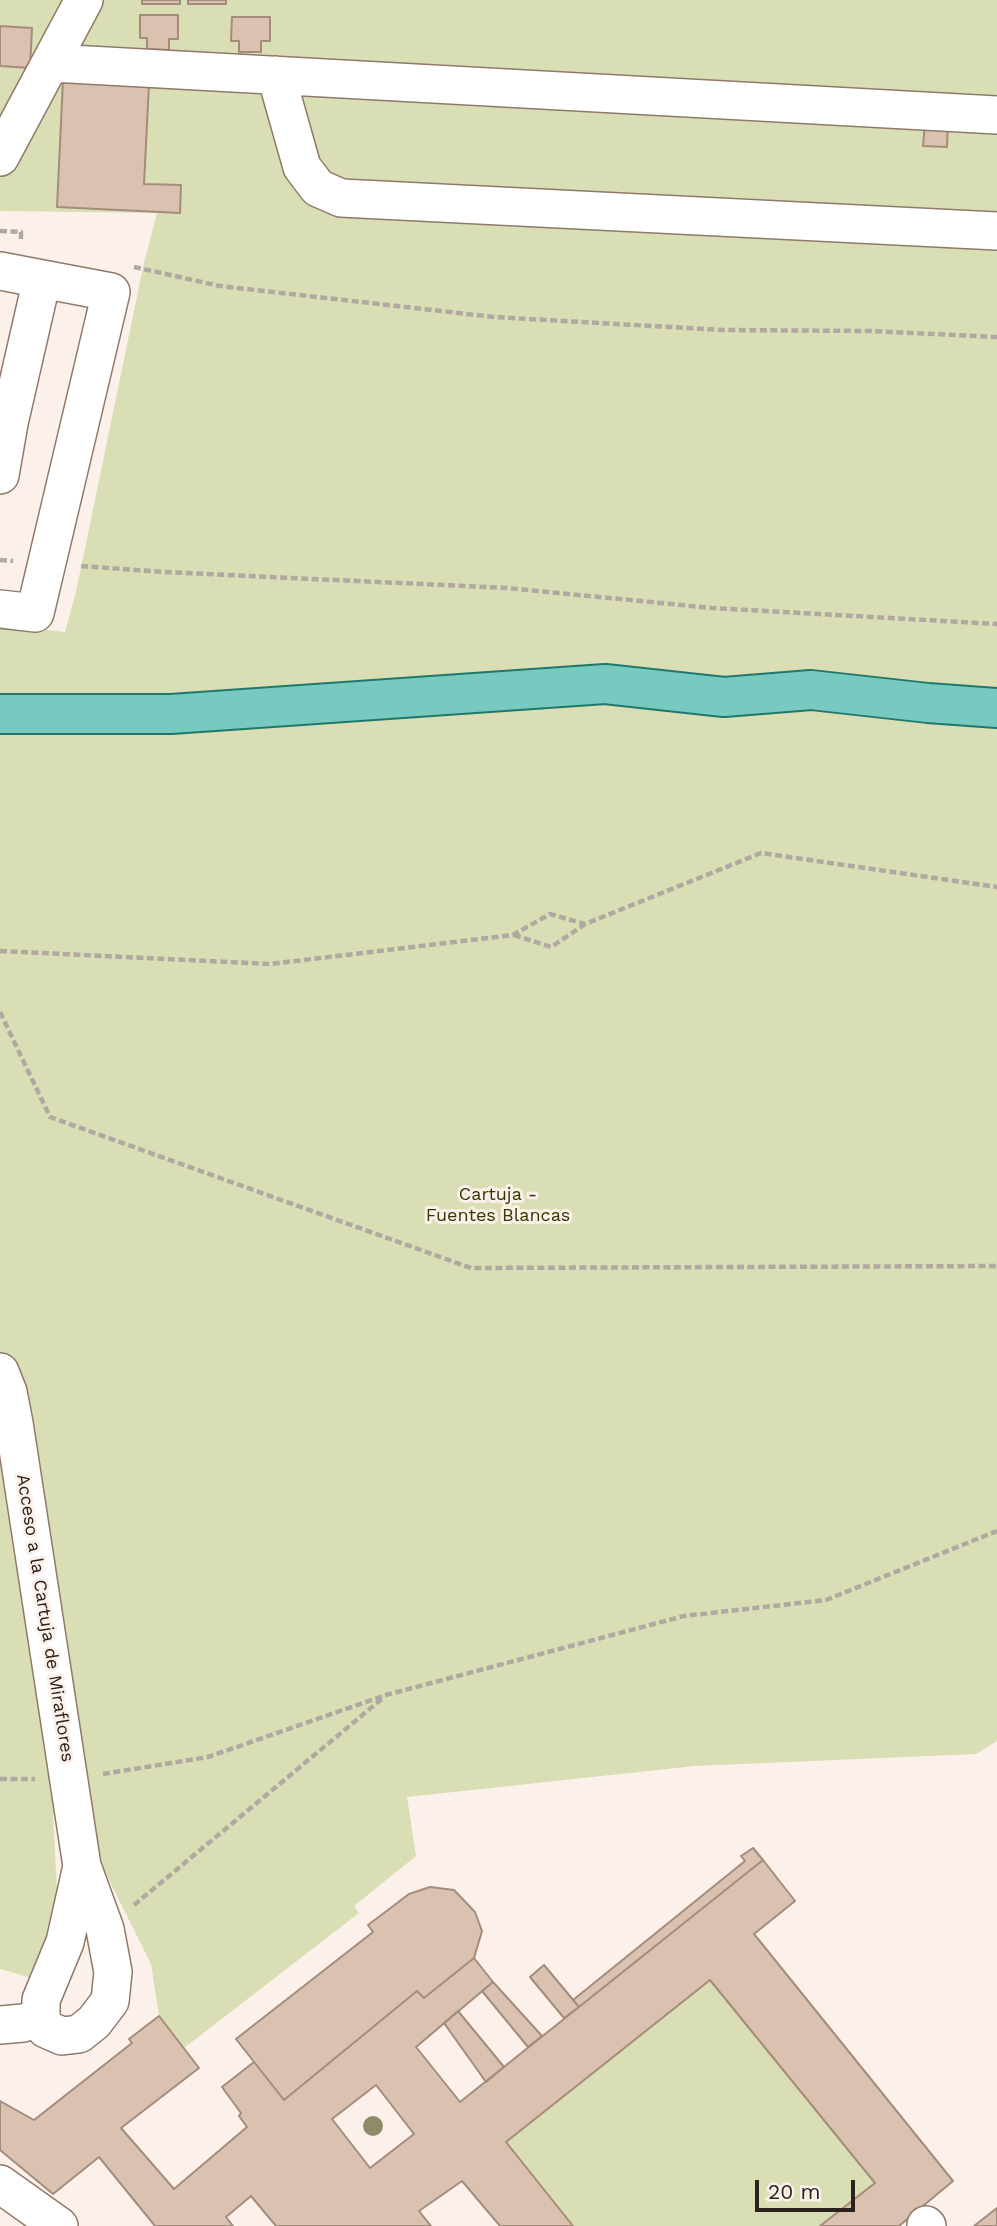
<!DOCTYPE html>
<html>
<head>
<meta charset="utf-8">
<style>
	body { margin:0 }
	#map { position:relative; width:997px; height:2226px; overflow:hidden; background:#fbf1ea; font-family:"Work Sans",sans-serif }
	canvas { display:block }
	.scale { position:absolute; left:755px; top:2180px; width:100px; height:32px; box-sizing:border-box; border:4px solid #2c221c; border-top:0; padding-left:9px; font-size:21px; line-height:24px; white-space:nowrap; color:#2c221c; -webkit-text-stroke:5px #fbf1ea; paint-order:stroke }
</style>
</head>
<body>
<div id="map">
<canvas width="997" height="2226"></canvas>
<div class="scale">20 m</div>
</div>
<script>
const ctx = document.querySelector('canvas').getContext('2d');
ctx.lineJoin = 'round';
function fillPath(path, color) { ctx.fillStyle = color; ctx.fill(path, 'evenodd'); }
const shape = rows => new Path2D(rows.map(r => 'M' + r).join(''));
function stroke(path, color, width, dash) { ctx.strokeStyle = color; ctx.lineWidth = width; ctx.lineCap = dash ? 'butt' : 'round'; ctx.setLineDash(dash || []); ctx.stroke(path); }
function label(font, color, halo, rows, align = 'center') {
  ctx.font = font + ' "Work Sans",sans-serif'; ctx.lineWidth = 6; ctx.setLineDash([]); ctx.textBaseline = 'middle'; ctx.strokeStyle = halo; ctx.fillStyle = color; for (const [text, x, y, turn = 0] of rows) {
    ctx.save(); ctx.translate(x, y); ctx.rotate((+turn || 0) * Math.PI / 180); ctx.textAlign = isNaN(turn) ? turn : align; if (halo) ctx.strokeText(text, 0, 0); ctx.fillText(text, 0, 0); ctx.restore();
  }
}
const green = shape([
	[0,0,997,0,997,1741,976,1754,695,1766,407,1797,416,1856,354,1906,359,1913,184,2048,159,2016,151,1964,75,1812,53,1815,57,1890,52,1932,32,1978,0,1969,0,624,65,632,76,592,143,267,157,213,0,211],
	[710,1980,875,2183,820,2226,573,2226,506,2142]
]);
const building = shape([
	[142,0,180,0,180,4,142,4,142,0],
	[188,0,226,0,226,4,188,4,188,0],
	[140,15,178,15,178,39,169,39,169,50,147,49,147,38,140,38,140,15],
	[232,17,270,17,270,41,261,41,261,52,239,52,239,41,231,41,232,17],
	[0,26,32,28,30,68,0,66,0,26],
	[63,80,149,84,144,184,181,185,180,213,57,207,63,80],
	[925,123,948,124,947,147,923,146,925,123],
	[753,1848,763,1860,579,2007,573,2000,745,1861,741,1856,753,1848],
	[763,1860,795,1901,754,1934,953,2181,899,2226,820,2226,875,2183,710,1980,506,2142,573,2226,500,2226,462,2181,419,2211,431,2226,276,2226,251,2196,226,2217,233,2226,155,2226,99,2157,53,2194,0,2150,0,2101,34,2120,132,2043,129,2039,159,2016,199,2068,121,2128,174,2189,247,2127,239,2116,241,2113,222,2087,254,2062,284,2100,417,1991,424,1998,474,1958,493,1982,416,2047,460,2102,763,1860],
	[376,2085,414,2134,370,2168,332,2119,376,2085],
	[430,1887,454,1890,475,1912,482,1931,474,1958,424,1998,417,1991,284,2100,236,2039,373,1932,368,1925,409,1894,430,1887],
	[544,1965,579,2007,564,2018,530,1977,544,1965],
	[493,1982,542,2036,528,2047,482,1991,493,1982],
	[458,2011,504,2067,486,2082,444,2023,458,2011],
	[997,2208,997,2226,974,2226,997,2208]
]);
const path = shape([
	[0,231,21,232,21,239],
	[134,267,220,286,494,317,722,330,871,331,997,337],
	[0,560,13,561],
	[81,566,164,572,507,588,712,608,997,624],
	[514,935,551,947,584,925],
	[0,951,270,964,513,935,550,914,585,924,761,853,997,887],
	[0,1012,50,1117,471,1268,997,1266],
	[103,1774,208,1757,386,1695,684,1616,826,1600,997,1531],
	[0,1779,35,1779],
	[134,1905,383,1698]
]);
const minor = shape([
	[52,63,997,115],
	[276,75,302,167,318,188,341,198,997,231],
	[0,157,84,0],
	[0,271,42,279],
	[0,475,9,423,2,401],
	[0,609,35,613,111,292,42,279,9,423],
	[0,1372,8,1392,14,1423,82,1866,105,1929,113,1972,110,2001,94,2022,79,2034,62,2036,46,2029,41,2018,41,2000,65,1942,82,1866],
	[0,2025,23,2023,41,2018],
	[0,2184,59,2226],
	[926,2225,927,2226]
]);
const major = shape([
	[0,714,171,714,605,684,724,697,811,690,928,703,997,708]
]);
const trees = [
	[373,2126]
];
const parkNames = [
	["Cartuja -",498,1195],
	["Fuentes Blancas",498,1216]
];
const streetNames = [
	["Acceso a la Cartuja de Miraflores",45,1618,81]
];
fillPath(green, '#d9deb4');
fillPath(building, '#dbc1b0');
stroke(building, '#a48c7c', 2);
stroke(minor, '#907969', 40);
stroke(major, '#20786b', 42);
stroke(path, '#b2a8a2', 4.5, [7, 3.5]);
stroke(minor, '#fff', 37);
stroke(major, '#76cabf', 38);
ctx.fillStyle = '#8e8b6a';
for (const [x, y] of trees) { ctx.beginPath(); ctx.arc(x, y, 10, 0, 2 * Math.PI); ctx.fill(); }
label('18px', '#343701', '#fbf1ea', parkNames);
label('18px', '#2c221c', '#fbf1ea', streetNames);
</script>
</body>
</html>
